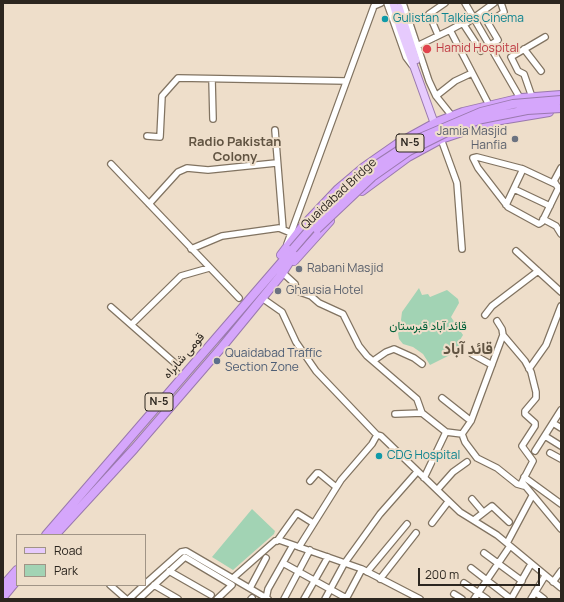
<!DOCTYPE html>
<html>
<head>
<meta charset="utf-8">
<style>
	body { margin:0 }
	#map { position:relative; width:564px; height:602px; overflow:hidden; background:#eedeca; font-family:Manrope,sans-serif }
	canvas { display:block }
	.frame { position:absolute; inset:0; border:4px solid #2c261f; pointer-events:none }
	.legend { position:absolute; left:16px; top:534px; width:130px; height:52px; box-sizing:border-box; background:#eedeca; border:1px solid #a09486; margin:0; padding:5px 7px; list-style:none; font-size:12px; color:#2c261f }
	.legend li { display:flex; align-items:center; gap:8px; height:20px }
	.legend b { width:20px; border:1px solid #a09486 }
	.scale { position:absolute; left:418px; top:568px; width:122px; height:18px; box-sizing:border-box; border:2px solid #2c261f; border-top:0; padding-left:5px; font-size:12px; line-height:14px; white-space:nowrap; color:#2c261f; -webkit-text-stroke:3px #eedeca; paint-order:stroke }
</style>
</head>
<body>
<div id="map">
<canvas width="564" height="602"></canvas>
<div class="frame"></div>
<ul class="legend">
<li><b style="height:5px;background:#e6cafd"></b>Road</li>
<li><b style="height:11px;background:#a2d3b4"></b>Park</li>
</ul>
<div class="scale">200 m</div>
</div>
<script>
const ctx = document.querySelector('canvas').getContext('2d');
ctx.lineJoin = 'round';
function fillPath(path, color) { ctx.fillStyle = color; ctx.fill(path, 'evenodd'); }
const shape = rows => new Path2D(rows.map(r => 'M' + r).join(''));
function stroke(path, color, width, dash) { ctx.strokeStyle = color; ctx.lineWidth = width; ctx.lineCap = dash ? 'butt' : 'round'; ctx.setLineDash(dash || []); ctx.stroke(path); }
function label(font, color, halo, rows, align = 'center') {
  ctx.font = font + ' Manrope,Vazirmatn,sans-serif'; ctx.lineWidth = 4; ctx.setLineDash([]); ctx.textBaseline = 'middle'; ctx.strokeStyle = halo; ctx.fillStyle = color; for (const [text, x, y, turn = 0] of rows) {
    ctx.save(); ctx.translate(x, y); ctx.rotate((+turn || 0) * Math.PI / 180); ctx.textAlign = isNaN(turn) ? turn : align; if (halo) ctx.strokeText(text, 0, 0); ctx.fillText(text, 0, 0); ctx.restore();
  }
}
const green = shape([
	[419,288,422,295,428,294,430,297,447,290,458,299,459,303,451,317,463,335,460,340,462,343,452,354,430,365,423,354,413,347,403,344,399,339,398,333,403,327,401,320,402,312],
	[252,509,275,531,274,534,233,570,212,557]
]);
const minor = shape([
	[387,3,406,57,412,65],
	[403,3,429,81,436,96,452,116],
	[465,3,520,98],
	[494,3,464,25,481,51,498,40,488,23,504,12,501,3],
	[450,30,463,23,464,25],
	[438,35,429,14,445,3],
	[417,46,450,30,489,105],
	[524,49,541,71],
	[212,79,213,119],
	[436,96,455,81,472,73],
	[532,97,524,74,518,71,511,57,545,37],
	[275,130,283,229],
	[147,136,160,137,162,96,178,78,346,81],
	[441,139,457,183,462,249],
	[111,164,239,298],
	[555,184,523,169,477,157,473,158,478,168,508,207,539,224,542,222,559,187],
	[557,186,554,181,561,168],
	[514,189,550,206],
	[149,204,178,172,187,168,208,170,276,163],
	[506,205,523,169],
	[543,219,556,226,561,234],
	[287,244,374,6,381,3],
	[191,249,222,236,279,228,291,233],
	[516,251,561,292],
	[283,273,295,284,297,291,311,296,319,303,343,314,359,346,367,356,417,399,422,413,446,432,424,478],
	[262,298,282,312,296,342,316,371,377,435],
	[111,307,177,365],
	[485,315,492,306,538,271],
	[132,324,181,276,209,268],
	[503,335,525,361,531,372,536,392,536,398,525,411,525,414,535,423,535,426,522,446,533,461,522,482,561,529],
	[472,354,492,365],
	[373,361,386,352,394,349,414,358,422,364],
	[529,369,546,345,561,306],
	[442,398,471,421],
	[395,414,422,413],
	[553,423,561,428],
	[446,432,462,434,471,421,503,335,502,329,497,321],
	[462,434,465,442,477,458,497,468,517,484,524,486],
	[545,436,561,446],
	[535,451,561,410],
	[550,453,561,459],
	[524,477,561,504],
	[310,481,317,473,319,473,336,487],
	[437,490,453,472,467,462],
	[472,499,483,512],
	[474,520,492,506,509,522],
	[432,523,448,502],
	[277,541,297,513,313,523],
	[507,543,532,496],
	[299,547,341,480,372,444,377,435,381,436,460,512,497,535,561,588],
	[484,553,522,581],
	[283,563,346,598],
	[471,568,511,599],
	[169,571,211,595],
	[367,572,407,524],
	[233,578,275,541,279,540,362,569,420,599],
	[380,579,416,533],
	[553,582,561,571],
	[464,583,487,599],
	[145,584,181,552,186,551,268,599],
	[110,585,126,599],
	[154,585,178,599],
	[250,588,266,558],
	[535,592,544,599],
	[454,594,462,599],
	[129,599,144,585],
	[139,599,185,557,232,585,217,599],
	[251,599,252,598],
	[266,599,268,589,293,545],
	[284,599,310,550],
	[304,599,328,557],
	[325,599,344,564,380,514,417,472],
	[346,599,362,569],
	[474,599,510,546],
	[511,599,531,564],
	[531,599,545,576]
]);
const major = shape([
	[393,3,400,28,436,128],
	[399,7,416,60]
]);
const highway = shape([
	[362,191,408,157,441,139,495,121,549,112],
	[281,255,303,226,338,189,364,167,397,144,437,122,463,112,522,98,561,95],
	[294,261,330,221],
	[46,535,293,249],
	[55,535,134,449,222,347,281,275,295,253],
	[3,586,17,570],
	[3,597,17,580]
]);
const highwayBridge = shape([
	[317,229,372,177,409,151,455,128,482,119,527,110,561,108],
	[293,249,323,214,347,191,378,164,413,141,481,112,513,104,561,100]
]);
const markers = [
	[385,19,4,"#0f9aa8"],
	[427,49,5,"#e0444e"],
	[515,139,4,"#6b7280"],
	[299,269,4,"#6b7280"],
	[278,291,4,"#6b7280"],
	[217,361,4,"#5c6f8a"],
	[379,456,4,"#0f9aa8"]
];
const shields = [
	[410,143,28],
	[159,402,28]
];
const shieldNames = [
	["N-5",410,143],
	["N-5",159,402]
];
const cultureNames = [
	["Gulistan Talkies Cinema",393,19],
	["CDG Hospital",387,456]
];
const healthNames = [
	["Hamid Hospital",436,49]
];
const worshipNames = [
	["Jamia Masjid",507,132,"right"],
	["Hanfia",507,146,"right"],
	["Rabani Masjid",307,269],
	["Ghausia Hotel",286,291]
];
const streetNames = [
	["Quaidabad Bridge",339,194,-43],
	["قومی شاہراہ",184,356,-49]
];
const parkNames = [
	["قائد آباد قبرستان",428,327]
];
const serviceNames = [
	["Quaidabad Traffic",225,354],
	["Section Zone",225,368]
];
const neighbourhoodNames = [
	["Radio Pakistan",235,142],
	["Colony",235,157]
];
const districtNames = [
	["قائد آباد",468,350]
];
fillPath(green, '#a2d3b4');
stroke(minor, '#817361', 8);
stroke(major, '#9a79ae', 9);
stroke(highway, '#9a79ae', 10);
stroke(minor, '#fff', 5.5);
stroke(major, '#e6cafd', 7);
stroke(highway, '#d5a6fb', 8);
stroke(highwayBridge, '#9a79ae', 10, []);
stroke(highwayBridge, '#d5a6fb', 8);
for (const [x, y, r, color] of markers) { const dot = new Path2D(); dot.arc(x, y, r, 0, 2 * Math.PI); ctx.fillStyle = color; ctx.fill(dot); stroke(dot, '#eedeca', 1.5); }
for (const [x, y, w] of shields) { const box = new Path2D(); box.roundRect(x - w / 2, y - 9, w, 18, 3); ctx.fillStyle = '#eedeca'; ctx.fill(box); stroke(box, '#2c261f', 1); }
label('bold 11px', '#2c261f', null, shieldNames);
label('12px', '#0d838f', '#eedeca', cultureNames, 'left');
label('12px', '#be3a42', '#eedeca', healthNames, 'left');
label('12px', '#5b616d', '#eedeca', worshipNames, 'left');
label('12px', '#2c261f', '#eedeca', streetNames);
label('12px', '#006038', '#eedeca', parkNames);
label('12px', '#4e5e75', '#eedeca', serviceNames, 'left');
label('bold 13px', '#615442', '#eedeca', neighbourhoodNames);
label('bold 16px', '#615442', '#eedeca', districtNames);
</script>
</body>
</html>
